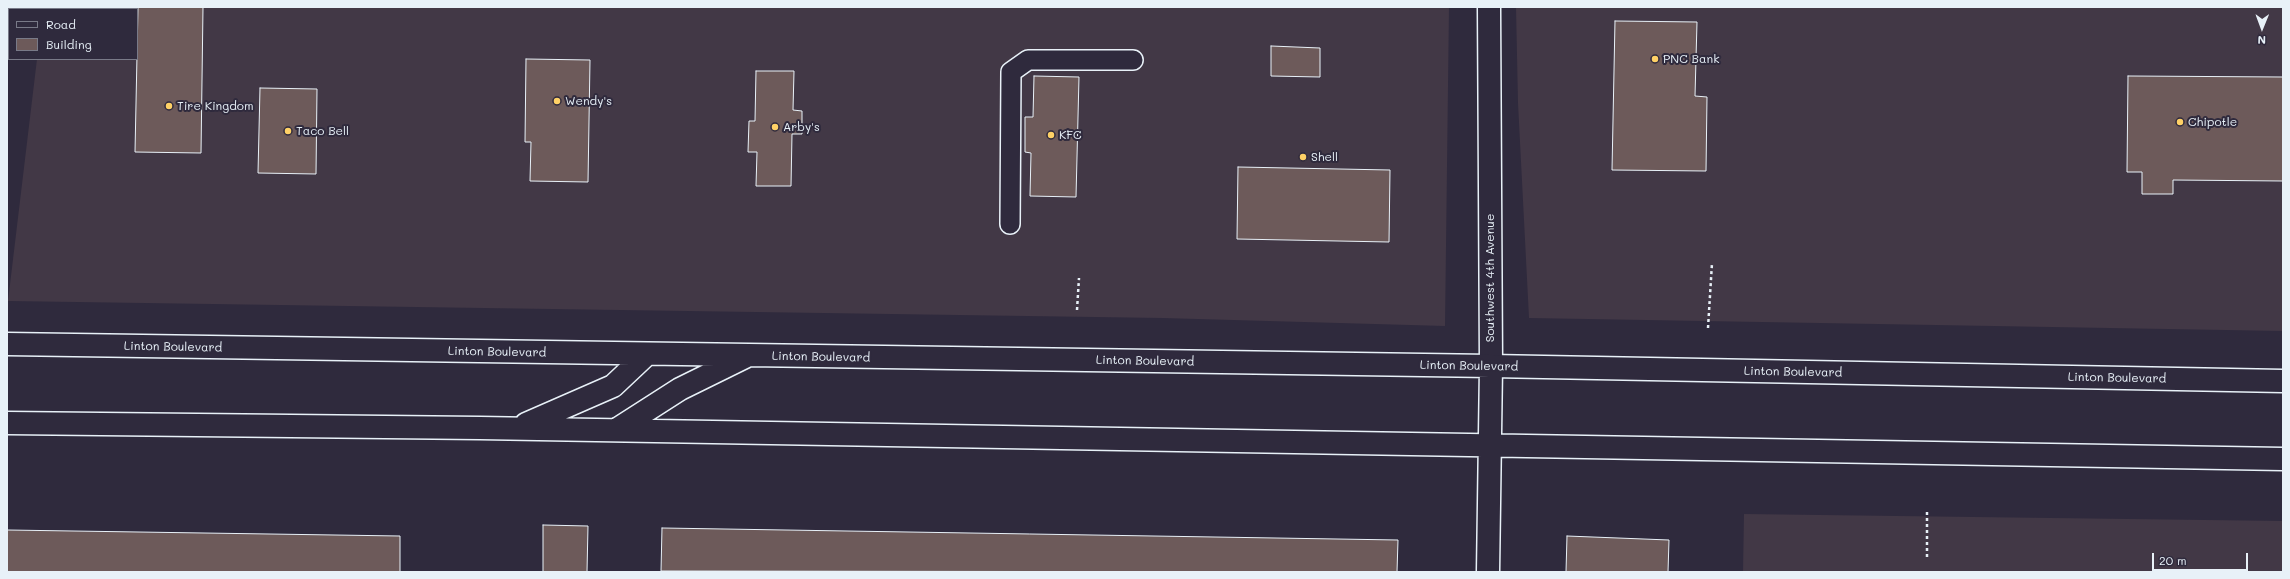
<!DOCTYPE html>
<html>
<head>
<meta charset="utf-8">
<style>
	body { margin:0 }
	#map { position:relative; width:2290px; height:579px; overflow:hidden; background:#2f2a3d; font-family:Mali,sans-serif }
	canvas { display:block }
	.frame { position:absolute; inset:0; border:8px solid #e8f1f8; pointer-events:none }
	.legend { position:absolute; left:8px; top:8px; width:130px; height:52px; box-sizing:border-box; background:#2f2a3d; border:1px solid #797a88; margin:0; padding:5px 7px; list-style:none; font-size:12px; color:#e8f1f8 }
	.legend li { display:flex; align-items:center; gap:8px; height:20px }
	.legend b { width:20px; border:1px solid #797a88 }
	.north { position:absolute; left:2242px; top:8px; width:40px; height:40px; -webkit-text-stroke:3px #2f2a3d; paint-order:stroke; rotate:181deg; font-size:11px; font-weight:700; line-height:16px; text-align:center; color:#e8f1f8 }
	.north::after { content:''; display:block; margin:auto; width:14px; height:18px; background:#e8f1f8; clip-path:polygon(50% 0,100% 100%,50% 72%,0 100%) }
	.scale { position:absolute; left:2152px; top:553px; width:96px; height:18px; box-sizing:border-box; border:2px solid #e8f1f8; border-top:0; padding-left:5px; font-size:12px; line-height:14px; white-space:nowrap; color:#e8f1f8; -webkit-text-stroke:3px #2f2a3d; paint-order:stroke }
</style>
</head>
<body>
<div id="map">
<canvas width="2290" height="579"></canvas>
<div class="frame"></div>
<ul class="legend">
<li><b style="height:5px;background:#2f2a3d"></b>Road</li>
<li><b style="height:11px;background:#6d5a5a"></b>Building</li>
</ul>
<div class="north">N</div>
<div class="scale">20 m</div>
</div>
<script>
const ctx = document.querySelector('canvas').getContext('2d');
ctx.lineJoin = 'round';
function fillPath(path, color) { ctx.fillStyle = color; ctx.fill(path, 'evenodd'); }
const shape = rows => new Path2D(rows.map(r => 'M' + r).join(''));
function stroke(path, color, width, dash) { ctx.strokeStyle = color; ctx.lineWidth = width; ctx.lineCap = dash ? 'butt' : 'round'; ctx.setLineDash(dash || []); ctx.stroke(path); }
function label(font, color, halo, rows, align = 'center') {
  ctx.font = font + ' Mali,sans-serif'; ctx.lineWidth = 4; ctx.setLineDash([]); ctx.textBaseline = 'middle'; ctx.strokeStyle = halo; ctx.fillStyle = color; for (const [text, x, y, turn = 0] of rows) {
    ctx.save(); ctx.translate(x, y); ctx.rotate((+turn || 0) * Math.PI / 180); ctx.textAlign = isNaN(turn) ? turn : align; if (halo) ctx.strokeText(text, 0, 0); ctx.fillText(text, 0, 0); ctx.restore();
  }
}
const built = shape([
	[44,7,1449,7,1445,326,1162,318,8,301,37,59,137,59,137,9,43,9],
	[1516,7,2283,7,2283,331,1529,318,1518,103],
	[1744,514,2283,521,2283,572,1743,572]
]);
const building = shape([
	[138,7,203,7,201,153,135,152,138,7],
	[1615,21,1697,22,1695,96,1707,97,1706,171,1612,170,1615,21],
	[1271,46,1320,48,1320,77,1271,76,1271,46],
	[526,59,590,60,588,182,530,181,531,142,525,142,526,59],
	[756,71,794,71,793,110,802,111,802,134,792,134,791,186,756,186,757,152,748,152,749,121,755,121,756,71],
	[1034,76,1079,77,1076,197,1030,196,1031,153,1025,152,1025,117,1033,117,1034,76],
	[2128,76,2283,77,2283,181,2173,180,2173,194,2142,194,2142,172,2127,172,2128,76],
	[260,88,317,89,316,174,258,173,260,88],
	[1238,167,1390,170,1389,242,1237,239,1238,167],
	[543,525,588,526,587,572,543,572,543,525],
	[662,528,1398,540,1397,572,661,571,662,528],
	[7,530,400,536,400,572,7,572,7,530],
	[1567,536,1669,540,1668,572,1566,572,1567,536]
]);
const path = shape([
	[1077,310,1079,278],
	[1708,328,1712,263],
	[1927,512,1927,557]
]);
const lane = shape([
	[1010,224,1011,72,1028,60,1133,60]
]);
const street = shape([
	[1489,7,1491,366]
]);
const secondary = shape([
	[7,344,1491,366,2283,381],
	[7,423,480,428,2283,459],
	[526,424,613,386,647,354],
	[616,430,680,389,745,357],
	[1488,572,1491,366]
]);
const markers = [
	[1655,59,4,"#ffd166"],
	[557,101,4,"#ffd166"],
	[169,106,4,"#ffd166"],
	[2180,122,4,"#ffd166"],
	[775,127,4,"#ffd166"],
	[288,131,4,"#ffd166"],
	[1051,135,4,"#ffd166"],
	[1303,157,4,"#ffd166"]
];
const poiNames = [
	["PNC Bank",1663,59],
	["Wendy's",565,101],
	["Tire Kingdom",177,106],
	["Chipotle",2188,122],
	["Arby's",783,127],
	["Taco Bell",296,131],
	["KFC",1059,135],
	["Shell",1311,157]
];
const streetNames = [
	["Southwest 4th Avenue",1490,278,-90],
	["Linton Boulevard",173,347,1],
	["Linton Boulevard",497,352,1],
	["Linton Boulevard",821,357,1],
	["Linton Boulevard",1145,361,1],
	["Linton Boulevard",1469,366,1],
	["Linton Boulevard",1793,372,1],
	["Linton Boulevard",2117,378,1]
];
fillPath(built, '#423846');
fillPath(building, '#6d5a5a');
stroke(building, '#e8f1f8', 1);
stroke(lane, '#e8f1f8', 22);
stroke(street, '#e8f1f8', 25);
stroke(secondary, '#e8f1f8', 25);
stroke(path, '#e8f1f8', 2.5, [3, 3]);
stroke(lane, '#2f2a3d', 19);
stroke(street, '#2f2a3d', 22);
stroke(secondary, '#2f2a3d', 22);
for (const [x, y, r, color] of markers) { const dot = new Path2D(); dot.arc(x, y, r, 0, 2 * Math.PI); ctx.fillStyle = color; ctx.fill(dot); stroke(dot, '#2f2a3d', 1.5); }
label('12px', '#e8f1f8', '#2f2a3d', poiNames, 'left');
label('12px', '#e8f1f8', '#2f2a3d', streetNames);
</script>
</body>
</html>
